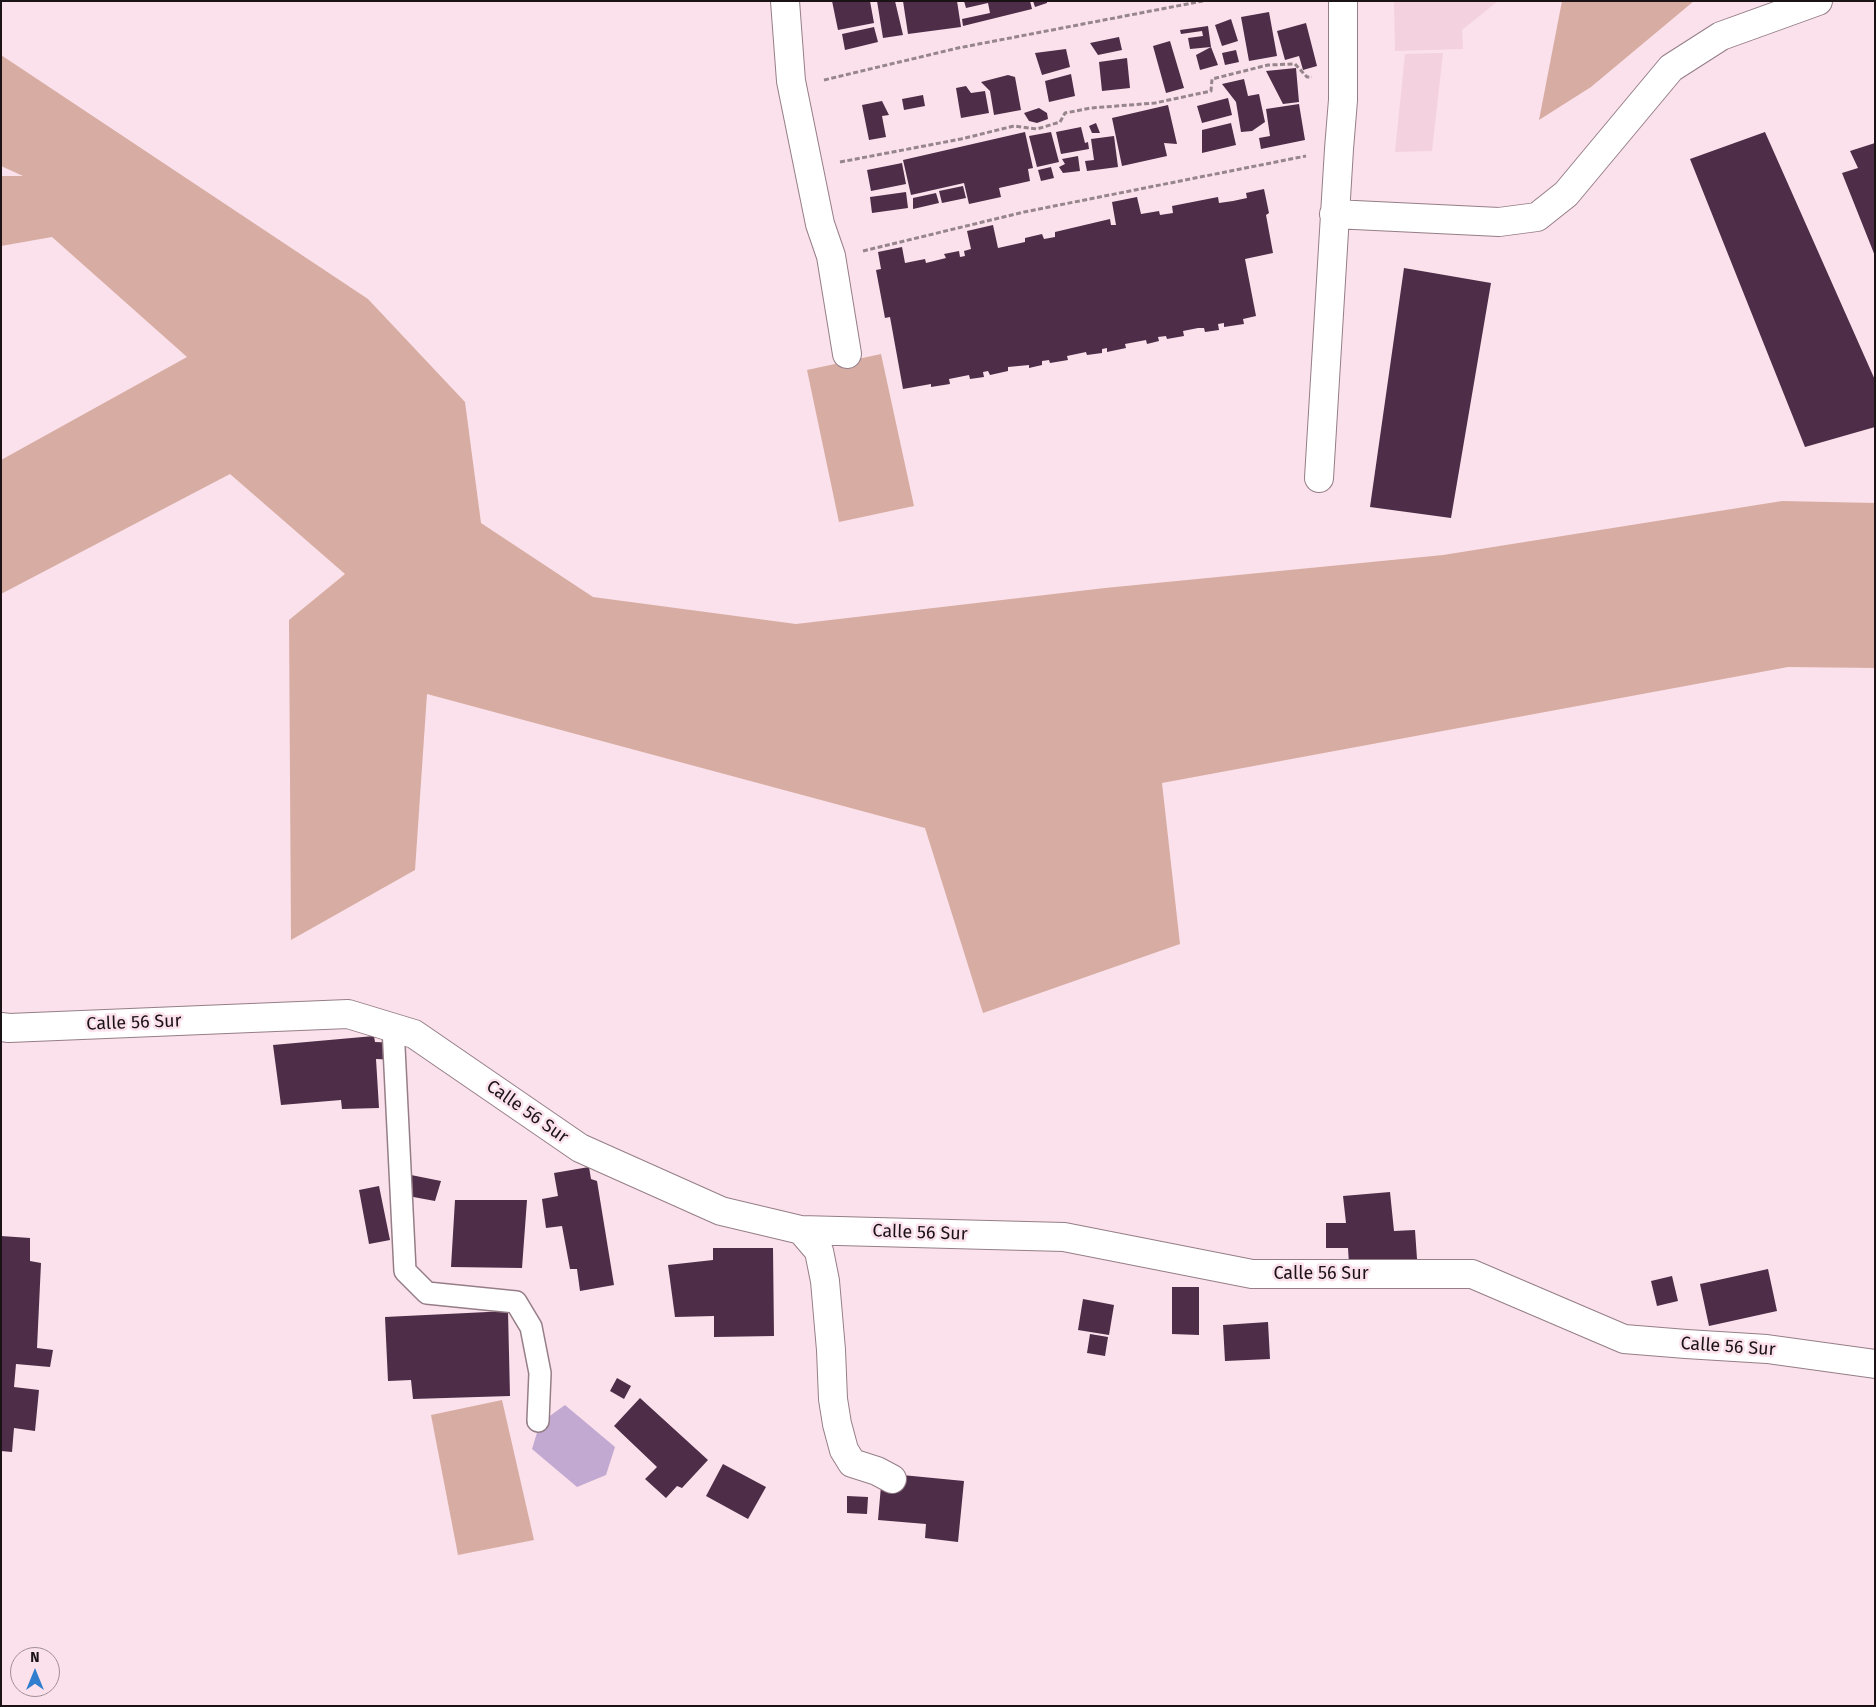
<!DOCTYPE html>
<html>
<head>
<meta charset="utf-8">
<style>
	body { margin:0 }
	#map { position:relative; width:1876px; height:1707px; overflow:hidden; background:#fbe1eb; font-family:"Fira Sans",sans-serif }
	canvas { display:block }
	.frame { position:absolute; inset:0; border:2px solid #1a1215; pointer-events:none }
	.north { position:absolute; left:10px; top:1647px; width:50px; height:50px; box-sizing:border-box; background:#fbe1eb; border:1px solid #a18e95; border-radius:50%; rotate:0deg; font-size:14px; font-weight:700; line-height:20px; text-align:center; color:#1a1215 }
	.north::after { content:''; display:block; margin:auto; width:18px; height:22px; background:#317ece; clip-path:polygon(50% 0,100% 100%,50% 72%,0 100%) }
</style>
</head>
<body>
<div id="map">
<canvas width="1876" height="1707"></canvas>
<div class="frame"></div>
<div class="north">N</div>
</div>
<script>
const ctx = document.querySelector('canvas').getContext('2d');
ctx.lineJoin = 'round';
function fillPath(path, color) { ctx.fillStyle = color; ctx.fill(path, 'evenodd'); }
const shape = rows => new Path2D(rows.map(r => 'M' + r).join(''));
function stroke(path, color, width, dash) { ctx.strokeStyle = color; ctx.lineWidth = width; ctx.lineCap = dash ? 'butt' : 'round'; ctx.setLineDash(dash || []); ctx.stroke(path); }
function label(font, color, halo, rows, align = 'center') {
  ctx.font = font + ' "Fira Sans",sans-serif'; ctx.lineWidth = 5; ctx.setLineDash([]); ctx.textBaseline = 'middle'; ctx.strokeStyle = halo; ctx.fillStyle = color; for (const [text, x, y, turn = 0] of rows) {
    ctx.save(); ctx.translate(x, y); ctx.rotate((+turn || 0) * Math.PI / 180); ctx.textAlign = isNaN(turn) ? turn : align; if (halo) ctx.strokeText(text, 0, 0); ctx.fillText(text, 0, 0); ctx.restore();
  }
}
const built = shape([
	[1394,1,1498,1,1462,30,1463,49,1395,51],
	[1443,53,1432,151,1395,152,1405,54]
]);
const green = shape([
	[1562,1,1694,1,1591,87,1539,120],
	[1,55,368,299,465,402,481,523,593,597,796,624,1105,588,1443,555,1782,501,1875,503,1875,668,1788,667,1162,783,1180,944,983,1013,925,828,427,694,415,870,291,940,289,620,345,574,230,474,1,594,1,460,187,357,52,237,1,246,1,176,23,176,1,166],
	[881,354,914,506,839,522,807,370],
	[502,1400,534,1540,458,1555,431,1415]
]);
const water = shape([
	[565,1405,615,1447,606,1475,577,1487,532,1449,540,1423]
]);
const building = shape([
	[832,1,870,1,874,23,838,30],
	[877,1,895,1,903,35,883,38],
	[903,1,957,1,961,27,908,34],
	[964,1,1030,1,1032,9,963,26,962,19,990,13,988,3,966,8],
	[1033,1,1047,1,1047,3,1035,7],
	[1269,12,1277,56,1249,61,1241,17],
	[1231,19,1238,41,1222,46,1215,25],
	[1306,23,1317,66,1303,70,1299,56,1285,60,1277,31],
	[1208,26,1211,47,1218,65,1200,70,1196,55,1211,47,1190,49,1188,38,1203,36,1202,31,1181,34,1180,30],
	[874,27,878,42,845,50,842,34],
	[1119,37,1122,50,1098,55,1090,43],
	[1170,41,1184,88,1166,93,1153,46],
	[1066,49,1070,67,1042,75,1035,53],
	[1236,50,1239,62,1225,65,1222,53],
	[1127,58,1130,88,1102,91,1099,62],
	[1296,68,1299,102,1283,104,1266,71],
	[1071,74,1075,96,1049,102,1045,81],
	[1008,75,1015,77,1021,110,994,115,990,91,981,82],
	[1244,79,1248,96,1259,94,1265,122,1252,131,1241,132,1236,102,1222,84],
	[966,86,971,93,985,91,989,113,961,118,956,88],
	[923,95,925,106,904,110,902,99],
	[1228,98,1232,115,1202,123,1197,106],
	[882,101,889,115,882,116,886,137,869,140,862,105],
	[1299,104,1305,140,1261,149,1259,138,1270,136,1266,109],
	[1168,105,1177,144,1164,143,1167,156,1122,166,1112,118],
	[1039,108,1047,113,1048,119,1037,123,1029,121,1024,113],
	[1096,123,1100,133,1092,133,1089,126],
	[1231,123,1236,145,1202,153,1202,130],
	[1081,127,1085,143,1088,142,1089,149,1061,154,1056,132],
	[1025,132,1033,168,1028,169,1030,181,999,188,1001,197,969,204,964,183,911,195,903,160],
	[1051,132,1059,162,1037,167,1029,136],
	[1765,132,1875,380,1875,427,1805,447,1690,159],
	[1114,136,1118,167,1087,171,1085,161,1094,160,1091,139],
	[1875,143,1875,256,1842,173,1858,168,1850,151],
	[1078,156,1080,171,1063,173,1059,167,1065,164,1062,159],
	[902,163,906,184,871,191,867,170],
	[1051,167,1054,178,1041,181,1038,170],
	[963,186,966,198,942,203,939,191],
	[1264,189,1269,213,1266,215,1273,253,1245,259,1256,316,1243,319,1244,324,1224,327,1224,323,1218,324,1219,330,1205,332,1204,328,1198,328,1183,331,1184,336,1167,339,1166,336,1158,337,1159,341,1147,344,1146,340,1125,344,1126,348,1107,352,1107,348,1102,349,1102,353,1087,355,1086,352,1067,356,1068,360,1050,363,1049,360,1042,361,1042,365,1029,368,1029,365,1008,367,1008,371,990,375,988,371,983,372,984,377,970,379,969,375,949,379,950,384,931,387,931,384,903,389,890,317,885,318,876,270,881,269,878,252,902,247,905,263,925,259,926,263,946,258,944,254,959,251,960,257,965,256,964,251,971,249,967,231,993,225,998,248,1025,242,1025,238,1042,234,1044,239,1055,237,1055,232,1110,219,1111,225,1116,225,1112,202,1137,197,1141,214,1159,211,1160,215,1173,213,1172,206,1218,197,1219,203,1233,201,1247,198,1246,193],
	[906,192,908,208,872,213,870,197],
	[936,193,939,203,913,209,913,198],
	[1404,268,1491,283,1451,518,1370,507],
	[374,1036,375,1042,399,1043,399,1060,376,1059,379,1108,342,1109,341,1100,281,1105,273,1045],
	[589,1167,591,1179,597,1181,614,1285,580,1291,577,1269,570,1269,562,1226,546,1228,542,1199,558,1196,554,1173],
	[411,1175,441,1181,435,1201,408,1196],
	[379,1186,390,1240,369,1244,359,1190],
	[1390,1192,1394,1231,1415,1230,1417,1259,1349,1264,1348,1248,1326,1248,1326,1223,1346,1223,1343,1196],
	[455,1200,527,1200,522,1268,451,1267],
	[1,1236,30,1238,30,1261,41,1263,37,1348,53,1350,50,1367,16,1364,14,1387,39,1390,35,1431,14,1428,12,1452,1,1451],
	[713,1248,773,1248,774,1336,714,1337,714,1316,675,1317,668,1265,713,1260],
	[1768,1269,1777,1311,1709,1326,1700,1284],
	[1672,1276,1678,1301,1657,1306,1651,1281],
	[1172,1287,1199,1287,1199,1335,1172,1334],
	[1083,1299,1114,1305,1109,1335,1078,1330],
	[508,1311,510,1396,413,1399,411,1380,388,1381,385,1317],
	[1268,1322,1270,1359,1225,1361,1223,1325],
	[1090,1334,1108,1337,1105,1356,1087,1353],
	[617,1378,631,1386,624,1399,610,1391],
	[640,1398,708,1460,682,1488,677,1486,666,1498,645,1479,657,1467,614,1426],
	[723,1464,766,1487,748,1519,706,1496],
	[902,1475,964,1481,958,1542,925,1538,926,1524,878,1520,881,1486],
	[847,1496,868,1497,867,1514,847,1513]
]);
const path = shape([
	[824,80,958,48,1203,1],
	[840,162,961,139,1014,126,1037,129,1060,122,1065,113,1091,108,1155,103,1211,91,1212,79,1268,65,1295,64,1307,77,1312,77],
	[863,251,1024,212,1306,156]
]);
const lane = shape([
	[393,1027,405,1271,427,1293,516,1302,531,1327,540,1373,538,1421]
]);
const street = shape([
	[785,1,791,81,820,224,831,256,847,354],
	[1334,214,1499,222,1537,217,1566,194,1671,68,1721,36,1818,1],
	[1319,478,1339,149,1343,100,1343,1],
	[1,1027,9,1028,348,1014,414,1034,580,1148,721,1211,801,1230,1064,1237,1252,1274,1472,1274,1624,1339,1686,1344,1767,1349,1875,1364],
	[801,1230,819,1251,825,1281,831,1350,833,1399,837,1424,844,1450,852,1463,877,1471,892,1479]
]);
const streetNames = [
	["Calle 56 Sur",134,1023,-2],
	["Calle 56 Sur",527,1112,35],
	["Calle 56 Sur",920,1233,2],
	["Calle 56 Sur",1321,1274],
	["Calle 56 Sur",1728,1347,4]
];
fillPath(built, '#f3d1de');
fillPath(green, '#d7ada3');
fillPath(water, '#c2a9d1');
fillPath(building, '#4d2d48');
stroke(lane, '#957e87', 24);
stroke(street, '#957e87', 30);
stroke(path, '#97858c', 3, [5, 2.5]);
stroke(lane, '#fff', 21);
stroke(street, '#fff', 28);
label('18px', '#1a1215', '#fbe1eb', streetNames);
</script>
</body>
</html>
